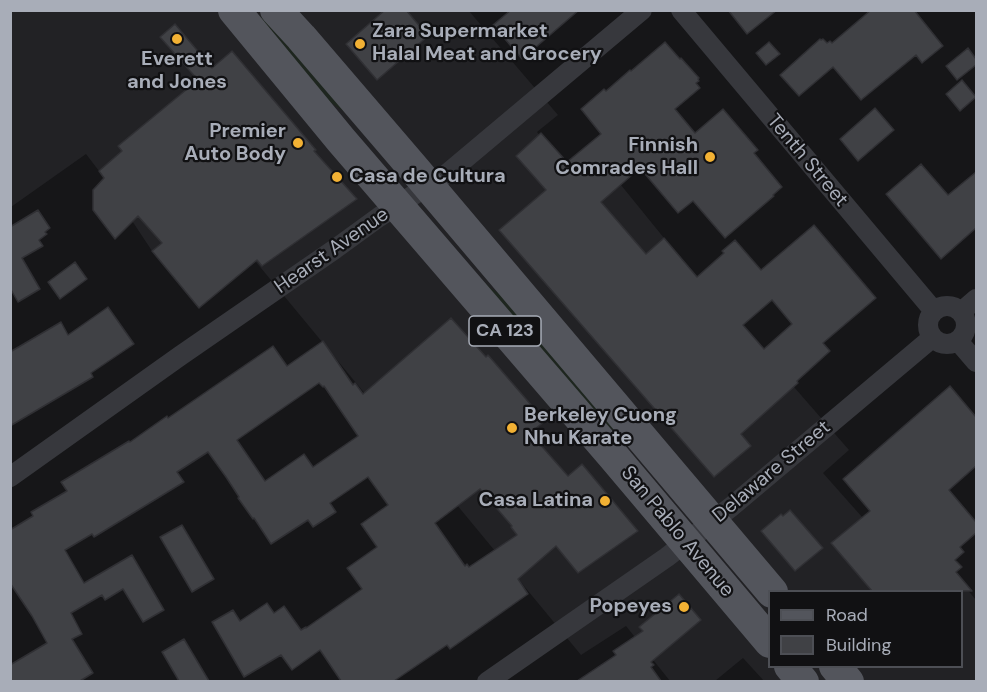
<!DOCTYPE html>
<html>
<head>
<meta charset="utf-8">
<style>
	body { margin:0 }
	#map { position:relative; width:987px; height:692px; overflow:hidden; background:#161618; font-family:"DM Sans",sans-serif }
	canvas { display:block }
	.frame { position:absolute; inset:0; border:12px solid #a8adb8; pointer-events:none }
	.legend { position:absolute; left:768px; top:590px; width:195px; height:78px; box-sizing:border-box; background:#111113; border:2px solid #4d4f55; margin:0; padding:8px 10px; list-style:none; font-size:18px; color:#a8adb8 }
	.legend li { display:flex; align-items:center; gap:12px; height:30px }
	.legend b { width:30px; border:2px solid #4d4f55 }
</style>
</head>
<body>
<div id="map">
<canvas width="987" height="692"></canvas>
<div class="frame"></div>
<ul class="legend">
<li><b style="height:8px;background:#53555c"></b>Road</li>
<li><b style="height:16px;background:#404145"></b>Building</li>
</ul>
</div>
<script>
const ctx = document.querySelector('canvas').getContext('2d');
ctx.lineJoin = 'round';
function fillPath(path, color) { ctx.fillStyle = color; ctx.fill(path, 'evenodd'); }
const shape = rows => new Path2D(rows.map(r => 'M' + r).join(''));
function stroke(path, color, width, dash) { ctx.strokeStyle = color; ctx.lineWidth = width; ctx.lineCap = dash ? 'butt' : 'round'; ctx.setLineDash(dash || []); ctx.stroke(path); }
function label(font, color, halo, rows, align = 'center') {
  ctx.font = font + ' "DM Sans",sans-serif'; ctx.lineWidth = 4.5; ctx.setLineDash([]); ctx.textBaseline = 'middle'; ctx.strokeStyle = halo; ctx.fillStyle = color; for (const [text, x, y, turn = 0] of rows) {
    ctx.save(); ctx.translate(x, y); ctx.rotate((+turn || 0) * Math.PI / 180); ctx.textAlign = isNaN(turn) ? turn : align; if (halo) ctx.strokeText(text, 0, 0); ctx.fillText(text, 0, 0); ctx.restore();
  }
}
const built = shape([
	[11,11,469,11,558,115,537,132,598,204,621,185,664,238,849,450,823,473,886,544,911,522,976,600,976,681,764,681,743,658,715,681,670,681,626,626,581,655,208,204,152,251,99,171,86,154,11,207],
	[770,592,962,592,962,666,770,666]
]);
const green = shape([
	[254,11,270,25,345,112,328,101],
	[478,276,492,289,509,300,619,435,591,412]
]);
const building = shape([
	[385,10,406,10,428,36,377,80,346,44,385,10],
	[511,10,579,10,522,59,493,25,511,10],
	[728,10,777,10,747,34,728,10],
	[871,10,914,10,943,46,922,63,916,55,861,100,833,67,799,96,780,75,820,39,821,40,823,39,827,43,830,41,832,43,871,10],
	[175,24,212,68,232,51,316,150,314,151,357,199,262,266,257,260,199,308,152,251,162,243,138,216,115,239,93,210,93,190,104,178,99,171,122,151,118,146,198,80,160,37,175,24],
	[665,42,680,59,681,58,699,78,698,79,699,81,696,83,700,88,675,109,695,133,723,109,758,150,754,153,782,187,773,195,774,196,725,238,693,201,678,213,640,168,601,202,646,254,664,238,697,277,724,253,722,251,735,240,761,270,814,225,876,298,823,343,830,351,797,381,798,383,741,434,751,446,714,477,499,230,546,190,516,156,541,133,567,162,601,134,581,109,604,89,606,91,630,70,631,71,665,42],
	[772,300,792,324,764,349,743,325,772,300],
	[769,42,780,54,766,65,756,53,769,42],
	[968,48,976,59,976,65,957,80,946,66,968,48],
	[962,80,976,97,960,111,946,94,962,80],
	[875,108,894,130,858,161,840,139,875,108],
	[921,164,948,195,976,172,976,228,941,259,886,194,921,164],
	[38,210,50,228,45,232,47,234,39,240,43,246,22,258,40,289,18,302,10,288,10,227,38,210],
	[75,262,87,279,60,299,48,282,75,262],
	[108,307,134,344,91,373,93,377,10,426,10,352,61,322,68,335,108,307],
	[451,318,486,357,488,355,545,421,530,433,568,476,582,464,638,531,578,573,556,546,518,579,528,594,450,649,447,645,394,681,341,681,320,650,292,670,281,655,244,677,212,622,233,610,240,621,267,603,274,613,284,606,301,630,306,627,306,628,362,589,347,568,377,547,361,524,388,505,368,477,330,503,336,512,313,527,308,520,271,544,254,518,253,519,238,498,239,497,226,477,208,452,177,472,184,482,94,537,92,534,65,550,84,583,132,555,164,610,143,622,123,589,105,600,102,595,71,613,82,634,72,639,93,673,80,681,10,681,10,665,47,643,32,616,10,583,10,530,33,516,31,512,67,491,61,482,129,441,130,442,167,416,168,418,273,346,287,366,323,341,353,385,355,383,363,394,451,318],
	[319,383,323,387,324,386,358,436,313,467,304,454,265,481,237,440,319,383],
	[480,489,512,526,511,527,517,535,469,567,467,564,465,566,435,523,480,489],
	[950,386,976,417,976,466,949,490,976,522,976,533,960,547,964,552,955,560,962,567,956,572,972,591,872,591,831,543,870,511,843,479,950,386],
	[790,510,823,548,795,571,761,531,781,514,783,516,790,510],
	[182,525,214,579,192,592,160,537,182,525],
	[679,594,701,620,651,662,654,665,651,667,661,681,577,681,616,655,613,651,643,631,639,627,679,594],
	[184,639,209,681,179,681,162,652,184,639]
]);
const minor = shape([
	[681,10,934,311],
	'928 325a19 19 0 1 1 38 0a19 19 0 1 1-38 0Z',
	[961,312,976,299],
	[958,341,976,362],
	[10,477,180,356,335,249,379,217,448,173,642,10],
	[487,682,667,557,731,507,932,338]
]);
const primary = shape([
	[234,10,341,140,613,456,770,642],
	[276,10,301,37,415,170,772,592],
	[790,666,803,682],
	[835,666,848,682]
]);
const markers = [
	[177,39,6,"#f2b134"],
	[360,44,6,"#f2b134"],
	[298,143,6,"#f2b134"],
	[710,157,6,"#f2b134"],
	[337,177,6,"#f2b134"],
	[512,428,6,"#f2b134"],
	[605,501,6,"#f2b134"],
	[684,607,6,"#f2b134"]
];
const shields = [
	[505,331,72]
];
const shieldNames = [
	["CA 123",505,331]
];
const poiNames = [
	["Zara Supermarket",372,32,"left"],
	["Halal Meat and Grocery",372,55,"left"],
	["Everett",177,60,"center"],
	["and Jones",177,83,"center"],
	["Premier",286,132],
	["Auto Body",286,155],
	["Finnish",698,146],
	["Comrades Hall",698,169],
	["Casa de Cultura",349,177,"left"],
	["Berkeley Cuong",524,416,"left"],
	["Nhu Karate",524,439,"left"],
	["Casa Latina",593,501],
	["Popeyes",672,607]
];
const streetNames = [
	["Tenth Street",807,161,50],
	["Hearst Avenue",332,251,-35],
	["Delaware Street",772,472,-40],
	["San Pablo Avenue",677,532,50]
];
fillPath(built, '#222225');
fillPath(green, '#1e261f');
fillPath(building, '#404145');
stroke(building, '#303034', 1.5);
stroke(minor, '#37383d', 20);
stroke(primary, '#53555c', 32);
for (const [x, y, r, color] of markers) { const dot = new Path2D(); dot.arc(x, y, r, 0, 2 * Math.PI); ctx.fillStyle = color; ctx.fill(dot); stroke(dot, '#111113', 2); }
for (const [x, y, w] of shields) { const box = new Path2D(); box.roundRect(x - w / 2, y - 15, w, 30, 4.5); ctx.fillStyle = '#111113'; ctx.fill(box); stroke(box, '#a8adb8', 1.5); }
label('bold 18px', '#a8adb8', null, shieldNames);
label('bold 20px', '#a8adb8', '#111113', poiNames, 'right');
label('20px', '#a8adb8', '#111113', streetNames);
</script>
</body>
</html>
